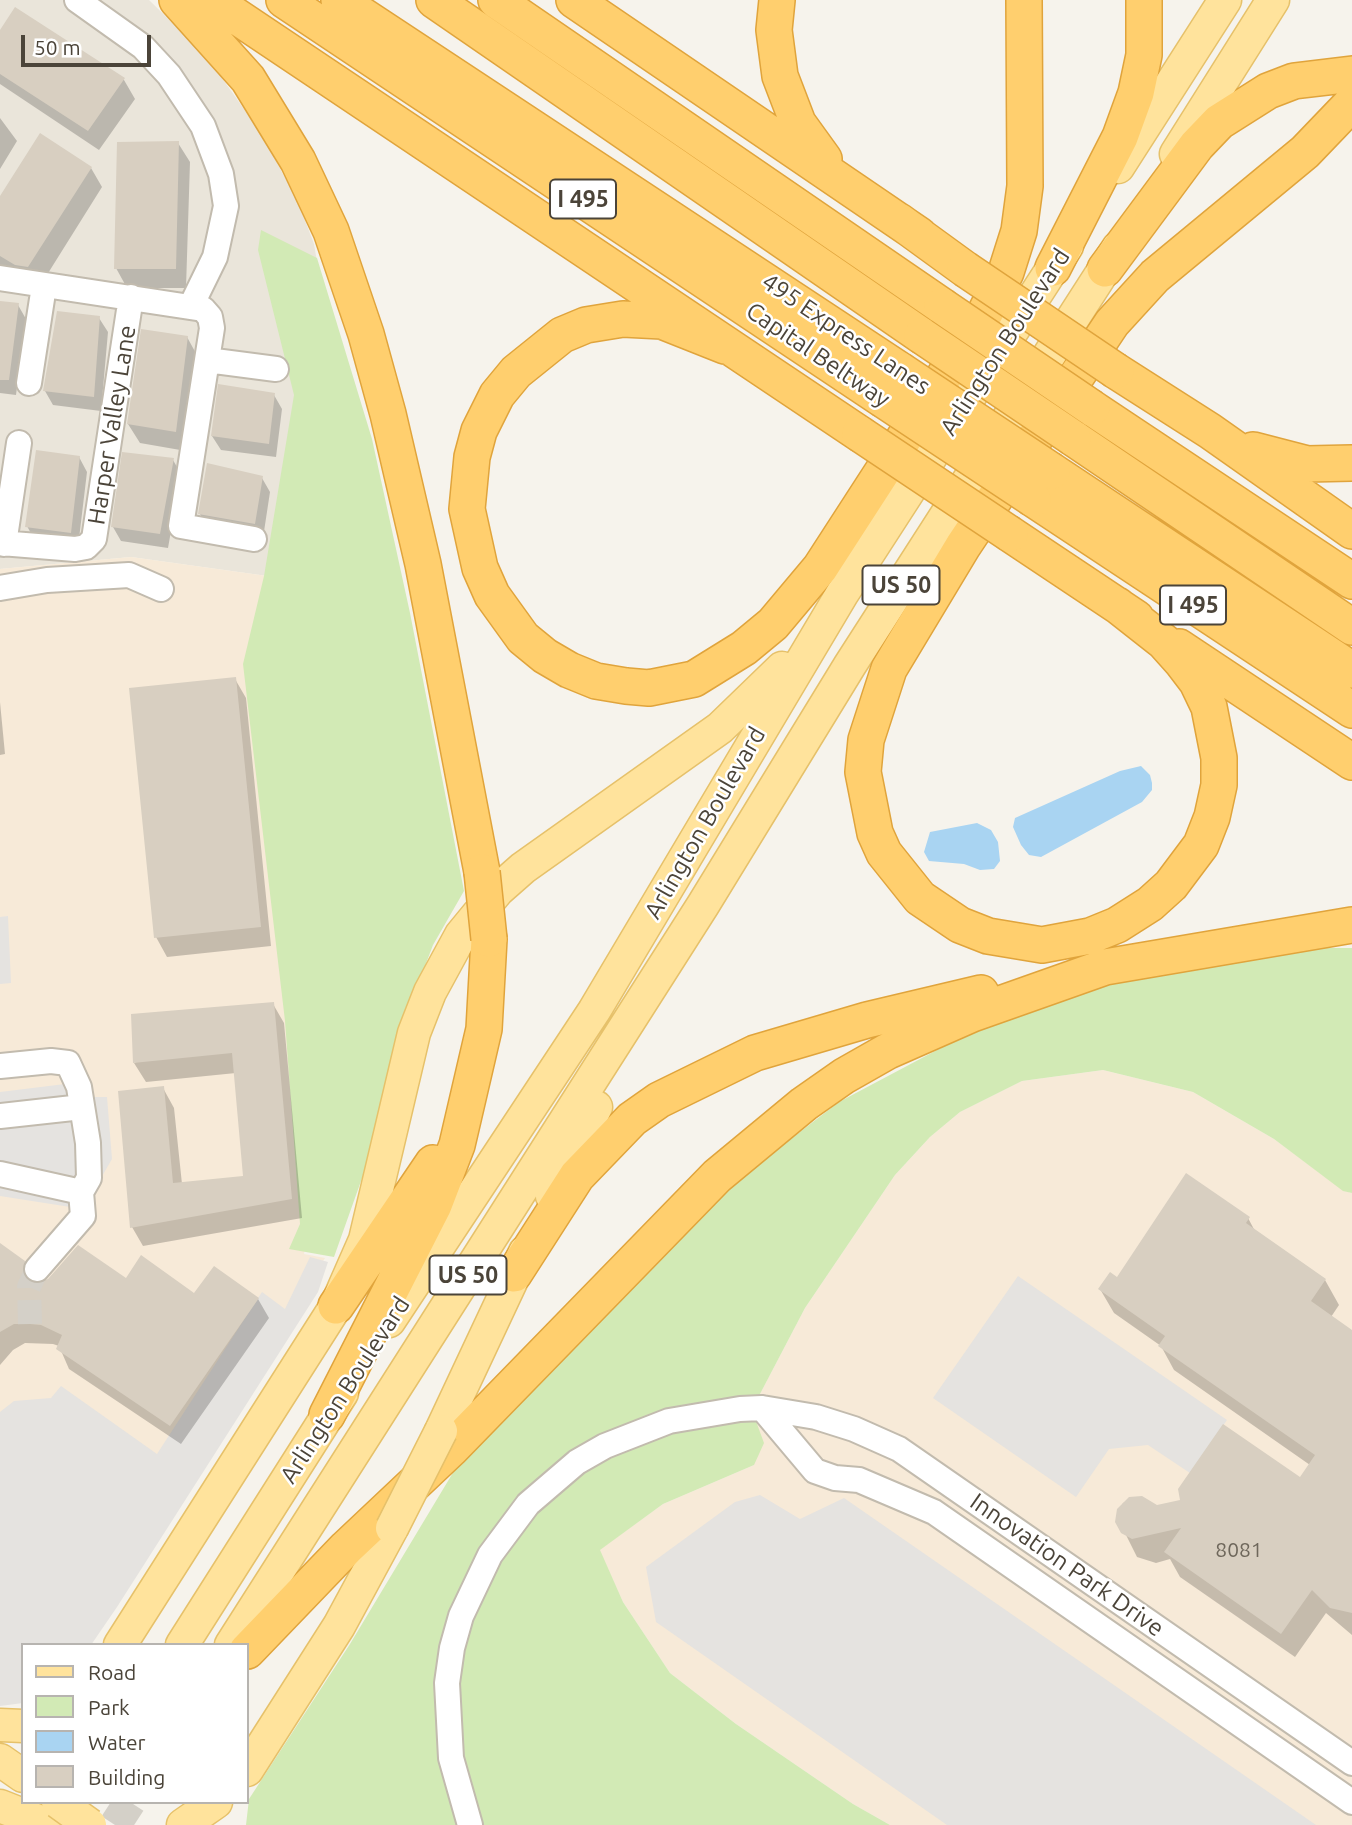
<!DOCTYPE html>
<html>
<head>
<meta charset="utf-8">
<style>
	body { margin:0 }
	#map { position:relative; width:1352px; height:1825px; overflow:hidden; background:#f6f3ec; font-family:Ubuntu,sans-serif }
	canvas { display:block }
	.legend { position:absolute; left:21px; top:1643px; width:228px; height:161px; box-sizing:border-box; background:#fff; border:2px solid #b7b4b0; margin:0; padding:9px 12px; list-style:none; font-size:21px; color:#4b4439 }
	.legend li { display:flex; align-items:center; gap:14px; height:35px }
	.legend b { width:35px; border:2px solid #b7b4b0 }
	.scale { position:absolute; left:21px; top:35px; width:130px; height:32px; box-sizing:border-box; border:4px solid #4b4439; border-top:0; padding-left:9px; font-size:21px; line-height:24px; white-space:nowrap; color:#4b4439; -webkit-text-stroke:5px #fff; paint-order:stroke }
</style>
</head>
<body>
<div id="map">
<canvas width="1352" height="1825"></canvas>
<ul class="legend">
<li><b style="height:9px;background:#ffe39c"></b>Road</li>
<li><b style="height:19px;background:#d2eab5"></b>Park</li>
<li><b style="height:19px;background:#a9d4f2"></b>Water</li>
<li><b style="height:19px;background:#d8cfc1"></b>Building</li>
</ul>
<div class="scale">50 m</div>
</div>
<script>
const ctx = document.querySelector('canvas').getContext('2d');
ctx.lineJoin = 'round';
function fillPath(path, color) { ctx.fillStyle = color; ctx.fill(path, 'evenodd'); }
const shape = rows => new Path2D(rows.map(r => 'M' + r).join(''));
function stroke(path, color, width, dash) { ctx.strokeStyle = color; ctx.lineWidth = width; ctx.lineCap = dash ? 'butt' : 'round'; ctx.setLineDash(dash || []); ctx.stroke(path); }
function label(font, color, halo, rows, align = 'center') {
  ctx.font = font + ' Ubuntu,sans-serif'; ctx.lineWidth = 5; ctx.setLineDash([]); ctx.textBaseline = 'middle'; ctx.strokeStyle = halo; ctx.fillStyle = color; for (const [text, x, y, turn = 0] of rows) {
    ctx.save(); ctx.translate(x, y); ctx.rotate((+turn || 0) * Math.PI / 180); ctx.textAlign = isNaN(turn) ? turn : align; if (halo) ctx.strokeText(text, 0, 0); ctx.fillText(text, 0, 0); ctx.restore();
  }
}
const residential = shape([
	[0,0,149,0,207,57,261,133,298,202,314,244,327,321,353,588,131,557,0,569]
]);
const commercial = shape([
	[131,557,353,588,319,1152,304,1254,325,1258,79,1645,23,1645,0,1700,0,569],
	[1103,1070,1193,1092,1274,1139,1343,1190,1352,1193,1352,1825,890,1825,853,1804,736,1724,670,1673,623,1602,599,1550,663,1504,754,1465,753,1399,760,1394,805,1308,895,1175,930,1137,960,1112,1022,1081]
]);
const green = shape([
	[261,230,317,258,372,439,410,613,464,891,433,945,404,1021,372,1150,334,1257,289,1249,300,1224,285,1021,243,664,264,576,294,395,258,250],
	[1319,948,1352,948,1352,1193,1343,1191,1274,1139,1193,1092,1103,1070,1022,1081,960,1112,930,1137,895,1175,805,1308,760,1394,753,1399,753,1413,764,1443,754,1465,663,1504,600,1550,623,1602,670,1673,736,1724,853,1804,890,1825,246,1825,249,1799,350,1644,460,1461,723,1191,839,1102,954,1041,1061,993]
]);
const parking = shape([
	[8,916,11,983,0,984,0,917],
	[65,1084,67,1097,107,1097,112,1159,83,1209,0,1196,0,1092],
	[310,1257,328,1262,318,1292,117,1607,91,1645,23,1645,23,1703,0,1706,0,1412,14,1401,51,1398,61,1386,157,1454,262,1292,285,1309],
	[1018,1276,1227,1420,1190,1473,1148,1445,1109,1449,1076,1497,933,1398],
	[760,1495,800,1519,844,1498,1316,1825,947,1825,656,1622,646,1567,735,1502]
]);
const water = shape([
	[1141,766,1150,775,1152,783,1152,790,1142,802,1041,857,1029,855,1021,845,1013,827,1015,818,1120,771],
	[977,823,991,830,998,842,1000,861,994,869,980,870,964,864,929,861,924,852,930,832]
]);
const shadow = shape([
	[15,10,124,80,135,99,99,150,0,84,0,33],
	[0,118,17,141,0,169],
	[178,143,190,162,186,288,127,288,116,268],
	[91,168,102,187,40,286,0,267,0,199],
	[0,303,18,305,26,319,16,395,0,393],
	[99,318,108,332,101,411,53,405,45,391],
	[187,337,198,357,186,451,140,443,128,424],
	[274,395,282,409,276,457,221,450,212,436],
	[79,457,87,472,78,547,35,541,27,526],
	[173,460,181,474,168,548,121,541,113,527],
	[262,478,270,492,263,538,208,528,200,514],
	[235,679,246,698,271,946,167,957,156,937],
	[0,702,5,754,0,755],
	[273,1004,284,1023,302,1218,143,1246,132,1227,163,1088,174,1108,182,1184,245,1178,236,1073,146,1082,134,1063],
	[1248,1218,1256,1233,1325,1280,1339,1305,1331,1317,1352,1332,1352,1635,1326,1613,1295,1657,1180,1577,1170,1559,1156,1563,1137,1557,1117,1517,1123,1503,1138,1497,1156,1507,1301,1479,1310,1465,1174,1370,1161,1346,1114,1313,1100,1289],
	[0,1245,24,1262,35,1285,126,1280,195,1295,258,1299,269,1318,181,1444,69,1369,59,1346,53,1344,25,1343,13,1350,0,1365]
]);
const building = shape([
	[15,7,125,78,88,131,0,74,0,30],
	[40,133,92,167,28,267,15,265,0,256,0,196],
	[179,141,176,269,114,269,117,142],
	[0,301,19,303,9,380,0,380],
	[57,311,100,316,94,397,43,391],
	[141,329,188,336,176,432,127,424],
	[218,384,275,393,269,444,211,436],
	[36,450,80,456,71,533,25,527],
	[122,452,174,458,160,534,111,527],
	[207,463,263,476,255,524,198,514],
	[236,677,261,927,154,938,129,688],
	[274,1002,292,1199,130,1228,118,1091,164,1086,173,1183,243,1176,232,1053,133,1063,131,1014],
	[1186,1173,1250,1217,1246,1223,1326,1279,1311,1301,1352,1330,1352,1613,1330,1608,1312,1590,1281,1634,1164,1552,1181,1528,1132,1539,1121,1533,1115,1522,1117,1509,1129,1497,1142,1496,1157,1505,1180,1500,1178,1489,1223,1424,1300,1477,1315,1455,1158,1346,1165,1336,1098,1289,1110,1272,1117,1277],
	[0,1243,25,1261,23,1274,34,1283,48,1279,78,1245,126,1278,141,1255,194,1293,214,1266,259,1298,170,1426,56,1349,62,1335,41,1325,30,1324,14,1324,0,1332]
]);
const minorTunnel = shape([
	[30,1324,29,1287,37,1269]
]);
const majorTunnel = shape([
	[115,1825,130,1802]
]);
const minor = shape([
	[77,0,143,47,169,75,203,126,221,174,226,206,215,257,191,306],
	[0,278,203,309,210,317,212,328,181,526,254,539],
	[207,360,276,369],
	[29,383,44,286],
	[0,543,75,549,86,547,94,539,131,297],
	[4,544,19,443],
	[0,588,47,580,129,575,161,589],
	[0,1066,51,1061,68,1063,79,1087,88,1143,89,1178,81,1192,0,1174],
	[0,1116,82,1107],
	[37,1269,83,1216,81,1192],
	[762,1408,815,1471,835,1478,859,1480,934,1512,1352,1802],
	[470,1825,451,1758,447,1683,452,1648,461,1616,490,1555,528,1504,577,1462,605,1446,669,1421,740,1409,762,1408,816,1417,854,1429,899,1449,1352,1763]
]);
const major = shape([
	[1176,154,1273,0],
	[1118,167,1225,0],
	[552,1196,596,1107],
	[389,1321,594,1011,842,594,1067,246],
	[441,1431,525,1252],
	[120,1645,336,1306,365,1240,414,1033,430,992,461,935,498,890,523,868,720,728,782,668],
	[182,1645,342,1393],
	[231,1645,703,905,850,665,1118,248],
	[0,1725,23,1726],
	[0,1760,23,1776],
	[247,1770,339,1626,392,1528],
	[0,1806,48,1825],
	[183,1825,216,1802]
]);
const highway = shape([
	[177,0,248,79,298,161,331,231,366,334,388,414,423,564,482,872],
	[212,0,860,434],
	[284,0,882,399],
	[339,0,900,370],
	[434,0,922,336],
	[496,0,942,306],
	[574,0,919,235],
	[777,0,774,30,780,76,798,123,824,159],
	[899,221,965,269],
	[1053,268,1120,137,1136,93,1144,55,1144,0],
	[1105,269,1197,145,1219,122,1268,91,1294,81,1352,74],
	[725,346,662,321,623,319,586,325,562,335,516,372,497,395,479,431,472,457,467,509,480,568,492,595,523,638,545,656,569,670,596,681,626,686,649,688,694,679,744,648,773,624,820,568,985,313,1006,272,1019,231,1025,186,1024,0],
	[1116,371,1210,431,1352,531],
	[1092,408,1352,581],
	[1073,438,1352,627],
	[1253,450,1307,464,1352,463],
	[1052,471,1352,670],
	[1033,499,1352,710],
	[1010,534,1136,618],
	[1117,605,1164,642,1181,661,1197,682,1209,707,1219,758,1219,785,1212,817,1201,845,1171,885,1150,904,1117,925,1090,936,1042,945,988,936,960,925,920,898,884,853,875,833,863,772,866,740,889,669,963,546,1112,323,1155,276,1305,152,1352,103],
	[1179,647,1352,762],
	[514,1274,577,1176,632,1119,659,1100,755,1053,867,1020,981,993],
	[336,1306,433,1163],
	[327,1415,434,1205,457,1145,484,1029,489,939],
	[247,1651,346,1548,451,1449,717,1176,804,1104,844,1076,888,1051,972,1014,1105,967,1352,925]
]);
const majorBridge = shape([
	[392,1528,441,1431],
	[58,1802,90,1825]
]);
const highwayBridge = shape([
	[965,269,1116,371],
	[942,306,1092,408],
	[922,336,1073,438],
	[900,370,1052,471],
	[882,399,1033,499],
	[860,434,1010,534],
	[482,872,489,939]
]);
const numberNames = [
	["8081",1239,1550]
];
const shields = [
	[583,199,66],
	[901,585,77],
	[1193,605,66],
	[468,1275,77]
];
const shieldNames = [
	["I 495",583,199],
	["US 50",901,585],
	["I 495",1193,605],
	["US 50",468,1275]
];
const streetNames = [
	["495 Express Lanes",846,334,34],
	["Arlington Boulevard",1005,342,-57],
	["Capital Beltway",818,355,34],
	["Harper Valley Lane",112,425,-81],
	["Arlington Boulevard",705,823,-60],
	["Arlington Boulevard",345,1390,-57],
	["Innovation Park Drive",1067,1565,35]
];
fillPath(residential, '#eae5da');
fillPath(commercial, '#f7ead8');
fillPath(green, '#d2eab5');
fillPath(parking, '#e5e3e0');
fillPath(water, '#a9d4f2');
fillPath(shadow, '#0003');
fillPath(building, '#d8cfc1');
stroke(minorTunnel, '#d4d0c8', 24, [24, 12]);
stroke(majorTunnel, '#d4d0c8', 32, [32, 16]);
stroke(minor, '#c2bbae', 28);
stroke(major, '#e6c16a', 35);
stroke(highway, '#e0a43c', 38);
stroke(minor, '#fff', 24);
stroke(major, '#ffe39c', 32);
stroke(highway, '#ffcf6e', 35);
stroke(majorBridge, '#e6c16a', 35, []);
stroke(highwayBridge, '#e0a43c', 38, []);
stroke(majorBridge, '#ffe39c', 32);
stroke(highwayBridge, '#ffcf6e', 35);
label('21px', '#6e675b', null, numberNames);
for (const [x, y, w] of shields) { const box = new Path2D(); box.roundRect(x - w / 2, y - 19.5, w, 39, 5); ctx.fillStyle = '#fff'; ctx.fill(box); stroke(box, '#4b4439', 2); }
label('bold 23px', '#4b4439', null, shieldNames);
label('24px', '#4b4439', '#fff', streetNames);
</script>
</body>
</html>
